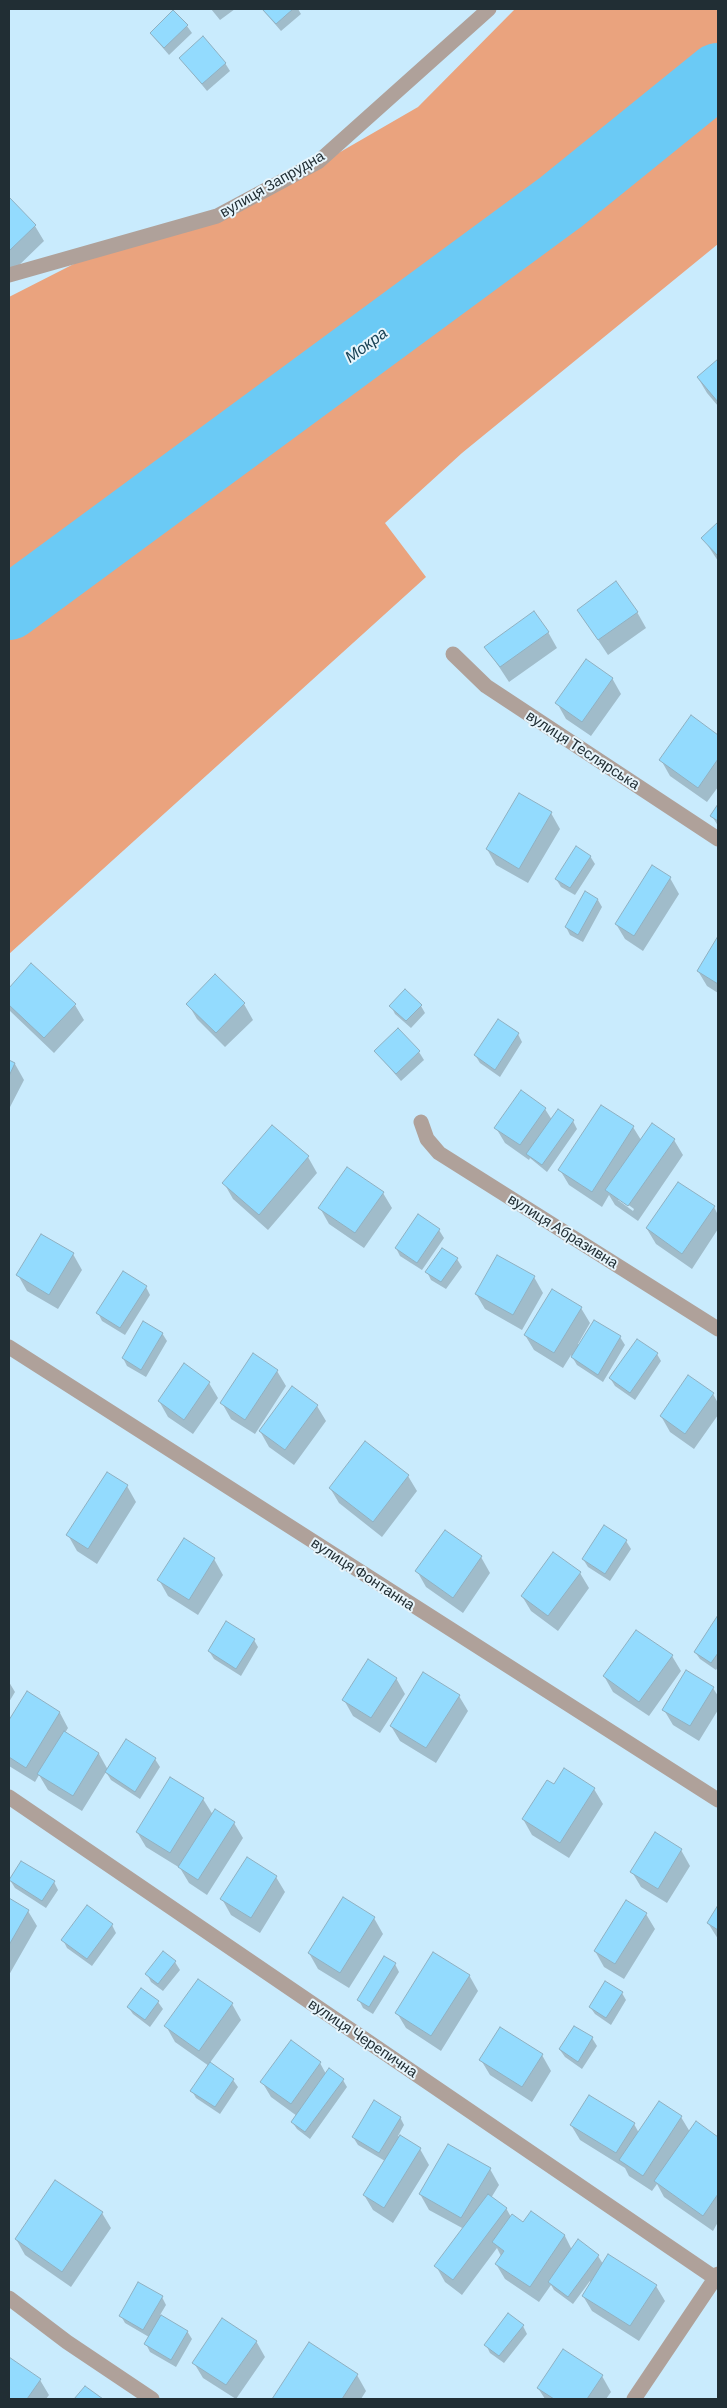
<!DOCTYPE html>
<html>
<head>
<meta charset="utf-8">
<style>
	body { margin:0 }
	#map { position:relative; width:727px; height:2408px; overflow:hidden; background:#c9ebfd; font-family:Barlow,sans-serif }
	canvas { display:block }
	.frame { position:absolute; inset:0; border:10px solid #212e34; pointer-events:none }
</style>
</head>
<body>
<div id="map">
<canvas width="727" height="2408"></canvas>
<div class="frame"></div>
</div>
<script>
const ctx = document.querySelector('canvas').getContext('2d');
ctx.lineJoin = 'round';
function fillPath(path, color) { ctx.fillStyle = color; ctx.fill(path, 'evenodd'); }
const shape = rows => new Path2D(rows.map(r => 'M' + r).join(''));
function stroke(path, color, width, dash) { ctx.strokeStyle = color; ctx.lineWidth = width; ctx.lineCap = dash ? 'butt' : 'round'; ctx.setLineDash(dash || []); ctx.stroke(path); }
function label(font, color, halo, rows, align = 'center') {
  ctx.font = font + ' Barlow,sans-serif'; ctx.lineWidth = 4; ctx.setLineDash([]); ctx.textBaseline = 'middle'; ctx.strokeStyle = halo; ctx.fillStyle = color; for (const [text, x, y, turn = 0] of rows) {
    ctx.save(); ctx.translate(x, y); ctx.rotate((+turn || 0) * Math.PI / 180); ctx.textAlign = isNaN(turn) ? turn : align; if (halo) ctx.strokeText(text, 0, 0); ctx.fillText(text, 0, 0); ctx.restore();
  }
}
const green = shape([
	[515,9,718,9,718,244,462,453,385,523,426,577,9,954,9,297,113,244,278,188,418,107]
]);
const shadow = shape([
	[211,9,235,9,220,20],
	[262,9,298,9,301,14,281,31],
	[187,26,192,33,169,55,151,34],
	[180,58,225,63,230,71,207,91],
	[9,199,35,226,44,241,12,272,9,268],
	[718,360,718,406,707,393,698,378],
	[718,524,718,561,703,538],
	[578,610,637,612,646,628,608,655],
	[548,632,557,648,509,682,486,647],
	[612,678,621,694,591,736,566,719,557,703],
	[692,717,718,736,718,787,707,802,670,776,661,760],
	[718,806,718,826,712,816],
	[551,813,560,829,528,883,496,865,487,849],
	[590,856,595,864,575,895,561,887,556,879],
	[652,867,670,878,679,894,643,951,625,939,616,924],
	[598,900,602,907,583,942,570,935,566,927],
	[718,939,718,993,707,986,698,971],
	[31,965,75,1005,84,1020,54,1053,9,1010,9,990],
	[188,1004,244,1004,253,1020,225,1047,197,1019],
	[391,1006,421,1006,425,1013,411,1028,395,1014],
	[518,1034,522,1042,500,1077,480,1063,475,1055],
	[375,1051,419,1052,424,1060,401,1081],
	[9,1061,15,1064,24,1080,9,1109],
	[601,1107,633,1127,641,1140,674,1140,683,1155,638,1221,615,1205,609,1195,602,1207,569,1185,560,1170],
	[618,1197,634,1209,633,1211,618,1200],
	[545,1109,552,1120,573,1121,577,1129,547,1172,530,1158,529,1160,505,1143,496,1128],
	[272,1127,308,1157,317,1173,268,1230,233,1199,224,1183],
	[383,1193,392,1208,364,1248,329,1224,320,1208],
	[714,1207,718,1215,718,1229,692,1269,656,1244,647,1229],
	[439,1230,444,1238,422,1270,400,1256,396,1248],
	[442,1249,457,1259,462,1267,446,1289,431,1280,427,1272],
	[73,1254,82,1270,58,1309,27,1291,18,1275],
	[534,1277,543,1293,522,1330,485,1309,476,1294],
	[146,1287,150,1295,125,1335,102,1321,98,1313],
	[581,1308,590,1323,578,1344,580,1345,595,1322,620,1337,625,1345,603,1382,577,1365,571,1355,563,1368,534,1350,525,1335],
	[162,1333,167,1341,146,1377,127,1366,123,1358],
	[657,1354,661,1361,635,1400,615,1386,610,1378],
	[277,1371,286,1386,255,1434,231,1419,222,1403],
	[209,1383,218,1398,193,1434,168,1417,159,1401],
	[713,1394,718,1403,718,1415,694,1449,670,1432,661,1416],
	[317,1406,326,1421,294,1465,269,1447,260,1431],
	[107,1473,127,1486,136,1502,97,1564,77,1551,68,1535],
	[408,1476,417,1491,382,1537,339,1503,330,1488],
	[604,1527,626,1541,631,1549,610,1581,588,1567,583,1559],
	[445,1531,481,1557,490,1573,463,1613,426,1587,417,1571],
	[214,1559,223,1575,198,1615,168,1596,159,1580],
	[580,1573,589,1588,558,1631,531,1611,522,1596],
	[718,1617,718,1667,716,1670,700,1659,695,1652],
	[254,1640,258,1647,241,1676,214,1659,209,1651],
	[672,1656,681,1671,649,1716,613,1692,604,1676],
	[396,1678,405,1694,380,1733,353,1716,344,1700],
	[9,1682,15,1692,9,1702],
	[713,1688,718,1696,718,1710,699,1741,673,1725,664,1710],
	[27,1692,60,1713,68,1728,65,1733,99,1754,108,1770,155,1759,160,1767,140,1799,111,1780,106,1772,82,1811,48,1790,39,1775,35,1782,9,1766,9,1722],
	[459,1696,468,1711,436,1763,400,1741,391,1726],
	[555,1785,594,1789,603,1804,569,1858,532,1835,523,1819],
	[203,1799,213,1815,234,1823,243,1838,207,1895,189,1883,180,1868,146,1847,137,1832],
	[681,1850,690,1866,667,1903,641,1887,632,1872],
	[276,1877,285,1892,260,1933,231,1915,222,1899],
	[10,1880,54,1882,58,1890,46,1908,15,1888],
	[9,1899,28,1911,37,1926,9,1975],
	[718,1907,718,1939,708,1923],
	[646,1914,655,1929,624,1979,604,1967,595,1951],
	[374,1918,383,1934,349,1988,318,1969,309,1953],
	[112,1925,116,1933,92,1966,67,1948,63,1940],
	[163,1953,175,1962,180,1970,163,1991,151,1982,147,1974],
	[395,1964,399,1972,373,2014,363,2008,359,2000],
	[469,1975,478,1991,441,2051,406,2028,397,2013],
	[622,1993,626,2000,611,2025,595,2014,590,2007],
	[158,2002,163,2009,150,2027,133,2014,128,2007],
	[232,2004,241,2020,209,2064,233,2080,238,2087,220,2114,196,2098,192,2091,209,2066,175,2042,166,2026],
	[592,2038,597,2046,582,2069,565,2057,560,2050],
	[542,2055,551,2071,532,2102,490,2075,481,2060],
	[320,2063,326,2074,343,2080,347,2087,310,2139,297,2129,292,2122,297,2116,271,2097,262,2082],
	[589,2096,634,2124,639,2133,681,2117,690,2132,696,2123,718,2139,718,2222,713,2231,664,2197,657,2184,652,2191,629,2176,625,2168,580,2140,571,2125],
	[400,2117,404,2125,398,2136,420,2149,429,2165,393,2223,373,2210,364,2195,385,2161,358,2145,353,2137],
	[490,2169,499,2185,491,2198,506,2208,511,2217,524,2224,531,2213,565,2236,572,2250,598,2256,603,2264,656,2286,665,2301,639,2341,592,2311,583,2296,591,2283,590,2281,573,2304,554,2290,551,2285,539,2302,505,2279,496,2264,501,2256,497,2248,462,2295,445,2282,436,2266,464,2229,429,2210,420,2194],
	[102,2213,111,2228,71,2287,25,2255,16,2239],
	[162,2297,166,2305,160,2315,187,2331,192,2339,176,2367,150,2352,146,2344,149,2337,125,2323,121,2316],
	[523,2326,527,2334,504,2363,490,2353,486,2345],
	[256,2341,265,2357,236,2399,203,2378,194,2363],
	[310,2344,357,2375,366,2391,361,2399,273,2399],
	[9,2358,40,2380,49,2395,46,2399,9,2399],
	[602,2376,611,2392,606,2399,545,2399,538,2388]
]);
const river = shape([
	[9,608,561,202,718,75]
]);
const building = shape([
	[262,9,293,9,276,24,262,9],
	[173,10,188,25,164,48,150,33,173,10],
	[203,36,226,63,202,84,179,58,203,36],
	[9,197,36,225,9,251,9,197],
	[718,359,718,402,697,377,718,359],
	[718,522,718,556,701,538,718,522],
	[616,581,638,612,598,640,577,610,616,581],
	[534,611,549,632,500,667,484,647,534,611],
	[586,659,613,678,582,722,555,703,586,659],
	[691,715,718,735,718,759,698,788,659,760,691,715],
	[519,793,552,812,519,869,486,849,519,793],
	[718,804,718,821,710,816,718,804],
	[576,846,591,856,570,888,555,879,576,846],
	[652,865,671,877,634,936,615,924,652,865],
	[585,891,598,899,578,935,565,927,585,891],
	[718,936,718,984,697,971,718,936],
	[31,963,76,1004,44,1038,9,1005,9,988,31,963],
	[215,974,245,1003,216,1033,186,1004,215,974],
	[405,989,422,1005,406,1021,389,1006,405,989],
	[498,1019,519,1033,495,1070,474,1055,498,1019],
	[398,1028,420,1051,396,1074,374,1051,398,1028],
	[9,1060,15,1063,9,1076,9,1060],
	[521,1090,546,1108,520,1145,494,1128,521,1090],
	[601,1105,634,1126,592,1192,558,1170,601,1105],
	[558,1109,574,1120,542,1165,526,1154,558,1109],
	[652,1123,675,1139,628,1206,605,1190,652,1123],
	[272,1125,309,1156,259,1215,222,1183,272,1125],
	[347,1167,384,1192,355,1233,318,1208,347,1167],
	[678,1182,715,1206,682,1254,646,1228,678,1182],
	[418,1214,440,1229,417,1263,395,1248,418,1214],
	[41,1234,74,1253,49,1295,16,1275,41,1234],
	[442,1248,458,1258,441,1282,425,1272,442,1248],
	[497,1255,535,1276,513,1315,475,1294,497,1255],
	[123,1271,147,1286,120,1328,96,1313,123,1271],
	[552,1289,582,1307,554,1353,524,1335,552,1289],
	[594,1320,621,1336,598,1375,571,1357,594,1320],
	[143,1321,163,1333,141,1370,122,1358,143,1321],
	[637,1339,658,1353,630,1393,609,1378,637,1339],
	[253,1353,278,1370,245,1420,220,1403,253,1353],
	[184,1363,210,1382,184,1420,158,1401,184,1363],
	[688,1375,714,1393,685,1434,660,1416,688,1375],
	[292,1386,318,1405,285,1450,259,1431,292,1386],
	[365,1441,409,1475,373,1522,329,1488,365,1441],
	[107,1472,128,1485,88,1549,66,1535,107,1472],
	[604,1525,627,1540,605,1574,582,1559,604,1525],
	[445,1530,482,1556,453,1598,415,1571,445,1530],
	[184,1538,215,1558,189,1600,157,1580,184,1538],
	[553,1552,581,1572,548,1616,521,1596,553,1552],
	[718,1615,718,1653,711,1663,694,1652,718,1615],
	[226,1621,255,1639,236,1669,208,1651,226,1621],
	[636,1630,673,1655,639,1702,603,1676,636,1630],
	[368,1659,397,1678,371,1718,342,1700,368,1659],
	[686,1670,714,1687,690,1726,662,1710,686,1670],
	[423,1672,460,1695,426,1748,390,1726,423,1672],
	[27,1691,60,1712,26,1768,9,1757,9,1720,27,1691],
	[64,1731,99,1753,73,1796,37,1774,64,1731],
	[126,1739,156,1758,135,1792,105,1772,126,1739],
	[564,1768,595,1788,560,1843,522,1819,547,1780,554,1784,564,1768],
	[170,1777,204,1798,170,1853,136,1832,170,1777],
	[215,1809,235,1822,198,1880,178,1867,215,1809],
	[655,1832,682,1849,658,1889,630,1872,655,1832],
	[247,1857,277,1876,251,1918,220,1899,247,1857],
	[21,1861,55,1881,42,1901,9,1880,21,1861],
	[343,1897,375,1917,340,1973,308,1953,343,1897],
	[9,1898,29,1910,9,1945,9,1898],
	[626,1900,647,1913,615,1964,594,1951,626,1900],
	[87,1905,113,1924,87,1959,61,1940,87,1905],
	[718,1905,718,1930,707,1923,718,1905],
	[163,1951,176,1961,158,1984,145,1974,163,1951],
	[433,1952,470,1975,431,2036,395,2013,433,1952],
	[384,1956,396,1963,369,2007,357,2000,384,1956],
	[198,1979,233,2003,199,2051,164,2026,198,1979],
	[605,1981,623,1992,606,2018,589,2007,605,1981],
	[141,1988,159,2001,145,2020,127,2007,141,1988],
	[574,2026,593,2037,578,2062,559,2049,574,2026],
	[500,2027,543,2054,522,2087,479,2060,500,2027],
	[291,2040,321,2062,291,2104,260,2082,291,2040],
	[210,2062,234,2079,215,2107,190,2091,210,2062],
	[329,2068,344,2079,305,2132,291,2122,329,2068],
	[589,2095,635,2123,616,2153,570,2125,589,2095],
	[374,2100,401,2117,379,2153,352,2137,374,2100],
	[659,2101,682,2116,643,2176,619,2160,659,2101],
	[696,2121,718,2137,718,2194,703,2216,654,2181,696,2121],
	[400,2135,421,2148,384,2208,363,2195,400,2135],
	[448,2144,491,2168,461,2218,419,2194,448,2144],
	[55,2180,103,2212,62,2272,15,2239,55,2180],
	[488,2194,507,2208,453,2280,434,2266,488,2194],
	[531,2211,565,2235,530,2287,495,2264,504,2251,492,2242,512,2214,523,2222,531,2211],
	[578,2239,599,2255,568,2297,548,2282,578,2239],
	[608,2254,657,2285,630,2326,582,2296,608,2254],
	[138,2282,163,2296,143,2330,119,2316,138,2282],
	[508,2313,524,2325,499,2356,484,2345,508,2313],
	[161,2315,188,2331,171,2360,144,2344,161,2315],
	[222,2318,257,2341,226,2385,192,2363,222,2318],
	[309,2342,358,2374,342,2399,272,2399,309,2342],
	[563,2349,603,2375,587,2399,554,2399,537,2388,563,2349],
	[9,2357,41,2379,27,2399,9,2399,9,2357],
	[85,2386,103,2399,74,2399,85,2386]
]);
const minor = shape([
	[9,275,217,216,318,162,489,9],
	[453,654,486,686,718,839],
	[421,1122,427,1139,439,1153,718,1329],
	[9,1347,718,1800],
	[9,1797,718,2280],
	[9,2298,67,2342,152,2399],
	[634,2399,718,2274]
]);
const streetNames = [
	["вулиця Запрудна",272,184,-30],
	["вулиця Теслярська",583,750,33],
	["вулиця Абразивна",563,1231,32],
	["вулиця Фонтанна",363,1574,33],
	["вулиця Черепична",363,2038,34]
];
const waterNames = [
	["Мокра",366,345,-36]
];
fillPath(green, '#eaa37e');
fillPath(shadow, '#0003');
stroke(river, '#6bcaf5', 64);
fillPath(building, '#93dbfe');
stroke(building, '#8fb0c1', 1);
stroke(minor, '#afa19a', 15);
label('15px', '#212e34', '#e7f5fc', streetNames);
label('italic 16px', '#184154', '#e7f5fc', waterNames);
</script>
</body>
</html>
